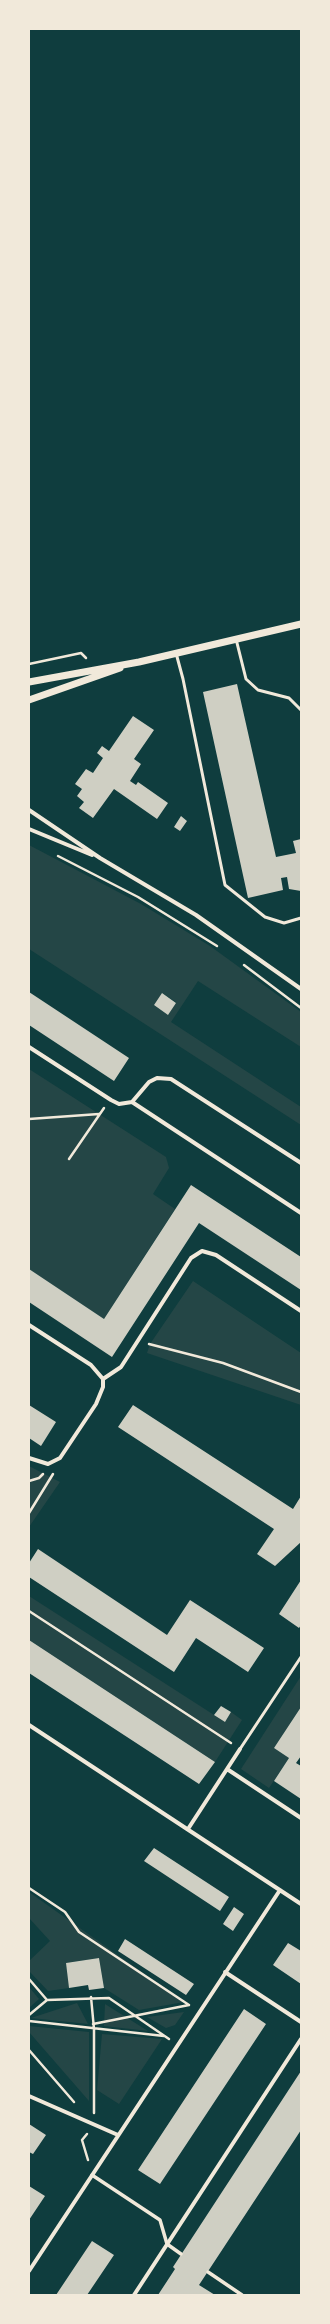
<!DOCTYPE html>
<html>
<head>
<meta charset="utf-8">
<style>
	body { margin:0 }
	#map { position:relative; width:330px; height:2324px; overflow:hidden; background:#0f3d3e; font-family:"Fira Sans",sans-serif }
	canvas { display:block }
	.frame { position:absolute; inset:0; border:30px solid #f1e9da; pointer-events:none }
</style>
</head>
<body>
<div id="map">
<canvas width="330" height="2324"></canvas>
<div class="frame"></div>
</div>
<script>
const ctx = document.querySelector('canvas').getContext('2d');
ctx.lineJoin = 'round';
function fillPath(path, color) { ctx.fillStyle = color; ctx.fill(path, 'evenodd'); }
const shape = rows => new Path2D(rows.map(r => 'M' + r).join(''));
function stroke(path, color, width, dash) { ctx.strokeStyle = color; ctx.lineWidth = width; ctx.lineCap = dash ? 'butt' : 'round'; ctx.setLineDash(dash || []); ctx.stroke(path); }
const green = shape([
	[29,845,141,904,210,946,301,1012,301,1047,198,981,171,1022,301,1107,301,1125,29,949],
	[162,993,176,1002,168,1015,154,1005],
	[29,1069,166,1157,169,1168,153,1194,175,1209,104,1319,29,1269],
	[193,1281,301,1353,301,1405,147,1353,150,1344],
	[29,1466,60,1482,29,1527],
	[29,1596,225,1722,231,1712,242,1720,215,1762,29,1640],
	[301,1676,301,1707,274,1748,289,1758,269,1788,241,1769],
	[29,1892,184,2002,139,2010,104,1988,99,1958,66,1963,69,1988,48,1991,29,1971,29,1961,50,1941,29,1918],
	[29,1987,39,1999,29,2008],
	[77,2003,88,2024,31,2018],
	[105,2004,148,2031,104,2026],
	[184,2012,175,2025,166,2028,147,2017],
	[29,2026,89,2032,89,2101,29,2032],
	[102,2034,162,2039,119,2104,97,2090]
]);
const building = shape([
	[237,684,276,857,296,853,293,841,301,839,301,891,289,889,287,877,281,878,283,890,248,898,203,692],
	[133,716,154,730,134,759,141,764,130,781,136,785,138,782,168,803,157,819,114,789,93,818,79,808,84,802,77,796,82,789,75,784,86,769,93,773,103,758,97,753,102,746,109,751],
	[181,816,187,821,180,831,174,827],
	[29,992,129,1058,114,1081,29,1025],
	[162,993,176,1003,168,1015,154,1005],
	[191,1185,301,1257,301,1290,199,1223,112,1357,29,1302,29,1269,104,1319],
	[29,1405,56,1422,41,1446,29,1438],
	[133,1405,293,1509,301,1496,301,1542,275,1566,257,1554,274,1529,118,1427],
	[38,1549,167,1635,190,1600,264,1648,248,1672,196,1638,174,1672,29,1577,29,1563],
	[301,1580,301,1625,299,1628,279,1614],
	[29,1640,215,1762,199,1784,29,1673],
	[221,1706,231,1712,225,1722,214,1715],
	[301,1707,301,1756,296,1763,301,1766,301,1799,274,1781,289,1758,274,1748],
	[154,1848,229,1897,220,1911,144,1861],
	[234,1907,244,1914,233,1931,223,1924],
	[125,1939,194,1984,186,1995,118,1951],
	[288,1943,301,1951,301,1984,273,1965],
	[99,1958,104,1988,89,1990,88,1985,69,1988,66,1963],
	[244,2009,266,2024,160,2184,138,2170],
	[301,2071,301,2130,199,2285,215,2295,158,2295,175,2269,173,2267],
	[29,2124,46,2135,33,2154,29,2152],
	[29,2186,45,2196,29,2220],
	[92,2241,114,2255,87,2295,56,2295]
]);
const path = shape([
	[29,664,81,653,86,658],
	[58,856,138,897,217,946],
	[244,965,301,1008],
	[29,1119,99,1114],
	[69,1159,104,1108],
	[149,1344,223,1363,301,1392],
	[29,1481,39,1478,43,1474],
	[29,1513,53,1474],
	[29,1611,231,1743],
	[29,1888,65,1912,79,1932,189,2005],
	[29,1979,47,2000],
	[91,1997,94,2029,94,2113],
	[29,2015,47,2000,109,1998,169,2039],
	[29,2021,164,2036],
	[93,2024,189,2005],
	[29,2050,74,2102],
	[87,2134,82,2140,88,2160]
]);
const service = shape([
	[236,639,246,679,258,690,289,698,301,710],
	[176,653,183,679,225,885,265,917,284,923,301,918],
	[240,1749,301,1657]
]);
const pedestrian = shape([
	[92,2175,160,2220,167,2244,181,2254],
	[208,2272,242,2295]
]);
const minor = shape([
	[29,810,100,858,196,915,301,989],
	[29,829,92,855],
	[29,1047,111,1100,119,1104,132,1102,301,1213],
	[132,1102,149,1082,157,1078,171,1079,301,1163],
	[29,1325,91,1365,103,1379,103,1387,96,1404,60,1458,48,1464,29,1458],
	[103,1379,121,1367,191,1258,202,1251,216,1255,301,1311],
	[29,1725,301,1904],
	[227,1769,301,1818],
	[188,1829,240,1749],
	[225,1972,301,2022],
	[29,2096,118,2135],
	[29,2271,280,1890],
	[134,2295,301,2039]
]);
const tertiary = shape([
	[29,682,139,662,301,624],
	[29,700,120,668]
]);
fillPath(green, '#244646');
fillPath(building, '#cfcfc3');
stroke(path, '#f1e9da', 2.5);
stroke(service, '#f1e9da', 3);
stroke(pedestrian, '#f1e9da', 3.5);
stroke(minor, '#f1e9da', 4);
stroke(tertiary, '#f1e9da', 7);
</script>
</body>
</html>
